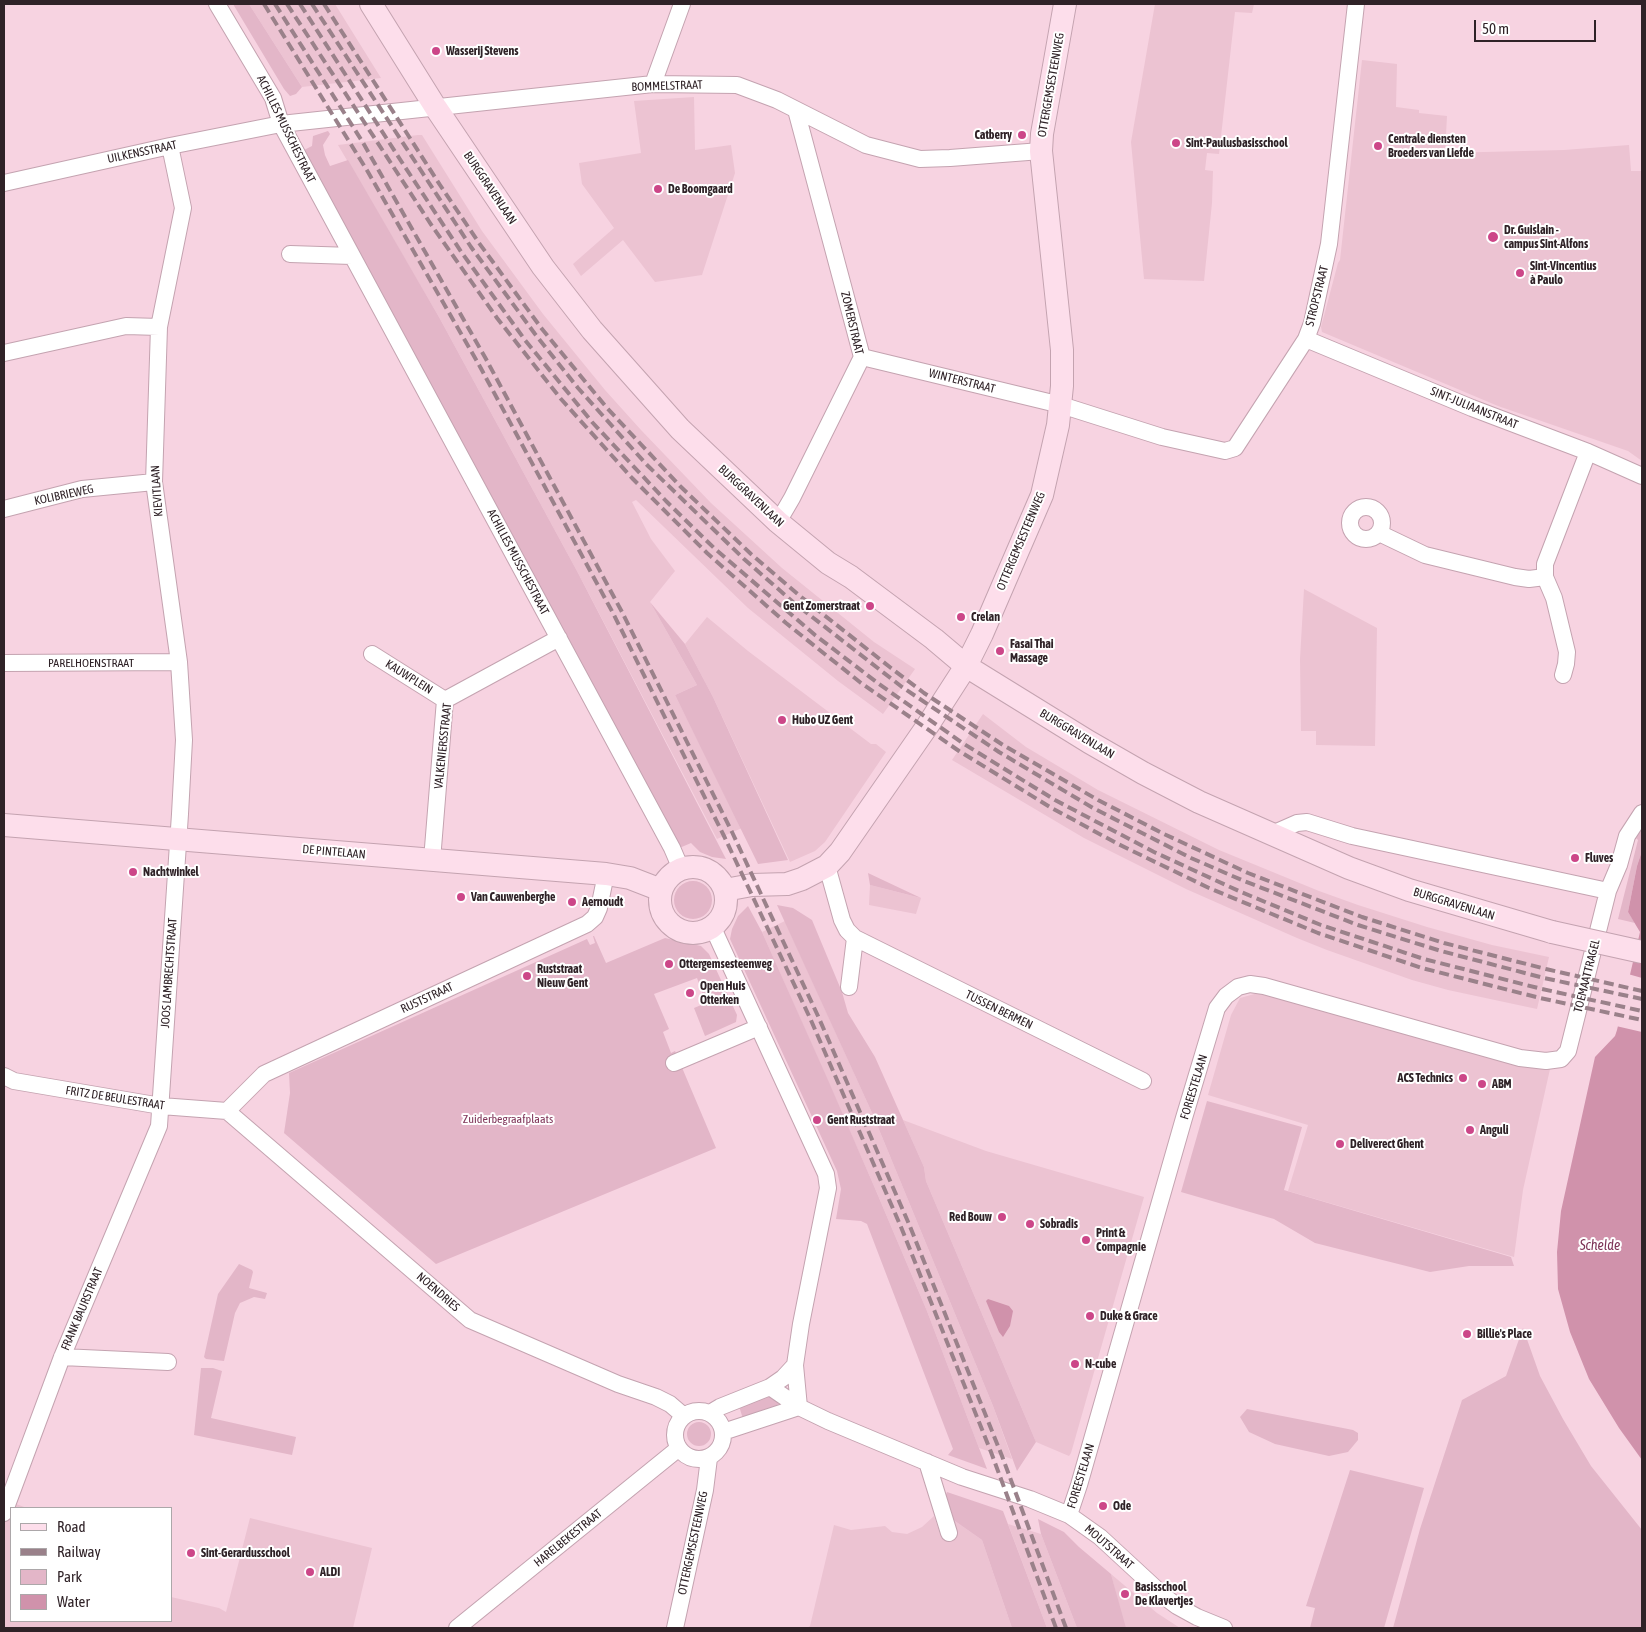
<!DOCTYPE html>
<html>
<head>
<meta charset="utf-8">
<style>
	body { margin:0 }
	#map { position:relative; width:1646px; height:1632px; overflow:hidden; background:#f7d3e1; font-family:"Asap Condensed",sans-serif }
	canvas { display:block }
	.frame { position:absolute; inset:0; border:5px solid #2f2227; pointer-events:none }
	.legend { position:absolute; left:10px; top:1507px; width:162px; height:115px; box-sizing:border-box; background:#fff; border:1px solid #aca7a9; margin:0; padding:6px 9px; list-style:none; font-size:15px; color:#2f2227 }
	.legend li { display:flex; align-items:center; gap:10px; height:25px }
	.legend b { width:25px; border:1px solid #aca7a9 }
	.scale { position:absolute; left:1474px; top:20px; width:122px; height:22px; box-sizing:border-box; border:2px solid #2f2227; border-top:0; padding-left:6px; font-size:15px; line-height:18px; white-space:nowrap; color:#2f2227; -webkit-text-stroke:4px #fff; paint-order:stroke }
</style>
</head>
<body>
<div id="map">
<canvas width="1646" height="1632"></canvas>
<div class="frame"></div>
<ul class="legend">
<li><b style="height:6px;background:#fddeeb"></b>Road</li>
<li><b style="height:6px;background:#9a818a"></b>Railway</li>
<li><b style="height:14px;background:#e3b6c8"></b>Park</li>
<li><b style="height:14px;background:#d092ab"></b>Water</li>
</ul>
<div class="scale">50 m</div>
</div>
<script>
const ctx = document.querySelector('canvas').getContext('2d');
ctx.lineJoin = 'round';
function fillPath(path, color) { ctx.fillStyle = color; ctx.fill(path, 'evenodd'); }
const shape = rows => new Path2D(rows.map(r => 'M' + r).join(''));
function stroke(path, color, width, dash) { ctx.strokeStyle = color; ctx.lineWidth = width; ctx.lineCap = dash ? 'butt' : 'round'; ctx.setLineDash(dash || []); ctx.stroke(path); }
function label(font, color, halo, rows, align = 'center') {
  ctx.font = font + ' "Asap Condensed",sans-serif'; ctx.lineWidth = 4; ctx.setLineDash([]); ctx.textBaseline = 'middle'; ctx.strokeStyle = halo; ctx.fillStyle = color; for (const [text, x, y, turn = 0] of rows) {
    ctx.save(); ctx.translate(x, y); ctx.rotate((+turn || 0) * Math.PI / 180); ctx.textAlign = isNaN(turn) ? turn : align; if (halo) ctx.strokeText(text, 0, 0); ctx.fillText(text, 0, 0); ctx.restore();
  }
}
const built = shape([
	[249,4,335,4,381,78,302,87],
	[1155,4,1254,4,1252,13,1235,12,1219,154,1207,153,1205,170,1213,171,1212,203,1204,281,1144,279,1131,142],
	[1362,60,1397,64,1396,107,1419,110,1419,113,1447,116,1445,153,1564,150,1629,145,1631,171,1642,171,1642,461,1628,451,1498,406,1322,332,1321,327,1338,263,1340,260],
	[694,97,695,150,731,145,735,173,702,275,655,282,623,240,581,276,573,264,614,228,582,184,579,163,641,153,634,101],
	[418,135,422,135,482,231,543,314,605,390,641,430,711,503,782,568,874,642,915,669,883,714,838,681,748,608,636,500,632,502,651,539,675,571,650,602,697,685,675,695,742,828,717,839,577,571,439,317,338,145],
	[1304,589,1377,628,1375,746,1316,745,1316,731,1301,731,1300,659],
	[707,617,748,651,871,744,876,744,886,752,825,842,815,851,790,862,713,697,685,644],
	[983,714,1026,747,1098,790,1219,850,1319,891,1358,905,1427,927,1492,945,1549,957,1537,1009,1448,990,1412,980,1327,950,1297,938,1186,889,1084,838,952,760],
	[870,885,921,898,916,914,869,905],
	[785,921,873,1115,993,1406,1012,1459,979,1448,927,1311,874,1186,762,932],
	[1258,993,1550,1069,1523,1190,1514,1257,1288,1191,1308,1125,1208,1095,1231,1015,1240,998],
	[903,1120,986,1151,1144,1197,1071,1453,1069,1456,1036,1442,926,1181,924,1167],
	[16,1504,27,1508,11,1508,11,1621,171,1621,171,1597,219,1608,226,1612,250,1518,372,1548,353,1628,4,1628,4,1509],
	[934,1516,940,1534,952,1519,982,1540,1012,1628,807,1628,810,1626,834,1525,851,1530,885,1526,892,1532,907,1534,922,1527],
	[1008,1524,1041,1534,1077,1628,1047,1628],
	[1111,1574,1157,1613,1180,1628,1125,1628]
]);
const green = shape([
	[233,4,249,4,302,87,296,94,290,96,284,89],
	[328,131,330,134,323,145,325,155,330,166,348,160,439,317,577,571,726,859,712,857,700,852,691,843,677,849,300,152,312,146,313,136],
	[650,602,685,644,713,697,788,860,758,864,675,695,697,685],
	[1642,828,1642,851,1637,866,1628,912,1635,923,1618,919,1638,840,1636,838],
	[868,873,921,898,870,885],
	'674 900a19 19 0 1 1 38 0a19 19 0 1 1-38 0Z',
	[777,905,793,908,812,920,842,992,848,1013,875,1057,924,1167,926,1181,1036,1442,1017,1471,993,1406,873,1115],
	[748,906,762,932,828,1080,874,1186,927,1311,987,1469,948,1455,953,1449,867,1224,861,1221,836,1219,841,1189,837,1171,730,939,732,929,738,916],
	[593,936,594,936,606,963,665,938,701,946,709,954,737,1015,736,1022,705,1036,694,1008,706,1003,697,978,654,994,669,1029,663,1032,671,1053,675,1051,716,1148,436,1264,284,1133,290,1093,289,1073,587,939,590,945,595,943],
	[1207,1101,1302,1127,1284,1190,1511,1257,1514,1266,1469,1266,1430,1272,1315,1243,1274,1219,1181,1192],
	[239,1264,252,1270,253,1272,249,1288,267,1293,265,1299,254,1297,240,1303,235,1313,224,1361,206,1359,204,1357,218,1294],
	[1523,1328,1540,1376,1563,1419,1591,1466,1642,1530,1642,1628,1393,1628,1420,1529,1462,1400,1506,1376],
	[201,1368,213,1368,222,1371,211,1418,296,1437,292,1455,194,1435],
	[770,1396,779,1400,777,1407,743,1419,739,1406],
	[1247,1409,1353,1430,1358,1433,1358,1440,1348,1452,1329,1456,1275,1444,1249,1432,1240,1417],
	'687 1434a12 12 0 1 1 24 0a12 12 0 1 1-24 0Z',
	[1350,1470,1424,1488,1384,1628,1310,1628,1315,1608,1306,1606],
	[947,1492,1003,1511,1047,1628,1012,1628,982,1540,952,1519,945,1497],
	[1038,1519,1064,1532,1079,1547,1111,1574,1126,1628,1077,1628,1041,1534]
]);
const water = shape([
	[1642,851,1642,1460,1619,1428,1589,1379,1570,1332,1558,1289,1557,1252,1561,1211,1595,1057,1615,1036,1617,1030,1640,932,1628,912,1637,866],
	[988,1299,1009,1306,1013,1311,1010,1326,1003,1337,999,1332,986,1301]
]);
const pier = shape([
	[1628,974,1642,978,1642,1032,1616,1026]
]);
const street = shape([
	[217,4,273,98,281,124,672,848,681,869],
	[653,84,682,4],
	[4,183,170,146,281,124,653,84,737,85,777,100,866,145,920,159,950,158,1041,151],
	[290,254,352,256],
	[1306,339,1472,408,1588,452,1642,476],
	[4,353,126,326,159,327],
	[862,357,1061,405,1162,437,1225,451,1235,448,1306,339,1312,323,1329,244,1356,4],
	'1350 523a16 16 0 1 1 32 0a16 16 0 1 1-32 0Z',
	[4,509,82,489,154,482],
	[778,522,792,498,862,357,796,110],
	[1379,533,1425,555,1515,577,1529,579,1545,577],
	[372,654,445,700],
	[4,663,179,662],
	[1563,675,1566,664,1567,652,1554,598,1545,577,1545,564,1588,452],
	[1272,834,1297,823,1307,822,1352,836,1608,891],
	[432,860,445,700,559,638],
	[827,866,842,920,847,930,855,938,1143,1081],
	[713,928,826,1174,828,1188,801,1324,795,1365,799,1407],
	[849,987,855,938],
	[674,1063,759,1027],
	[4,1076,14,1081,161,1106,227,1111],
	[227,1111,470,1320,618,1384,656,1397,670,1404,684,1416],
	[227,1111,264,1074,587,924,595,917,599,908,606,874],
	[62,1357,168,1362],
	[770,1387,799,1407,828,1421,962,1477,1030,1499,1069,1515,1100,1537,1165,1597,1177,1606,1197,1617,1224,1628],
	'675 1435a24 24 0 1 1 48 0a24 24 0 1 1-48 0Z',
	[710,1413,720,1407,770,1387,783,1378,795,1365],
	[723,1432,799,1407],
	[927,1462,949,1533],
	[4,1513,62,1357,159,1126,180,814,184,740,179,662,154,482,159,327,183,208,170,146],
	[1069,1515,1079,1485,1184,1118,1217,1008,1226,996,1238,987,1250,984,1264,986,1520,1058,1546,1061,1561,1059,1568,1051,1608,891,1619,865,1627,836,1642,813],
	[457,1628,679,1448],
	[675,1628,705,1490,709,1458]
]);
const secondary = shape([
	[371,4,436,108,543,267,592,330,680,429,778,522,828,563,851,577,934,639,966,666,1089,742,1143,773,1199,802,1349,868,1409,890,1552,932],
	[4,825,606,874,630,878,661,890],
	'660 900a33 33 0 1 1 66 0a33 33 0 1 1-66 0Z',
	[725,890,752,885,787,884,802,879,827,866,840,852,928,725,966,666,982,634,1042,495,1058,425,1062,386,1062,350,1041,151,1042,134,1065,4]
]);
const rail = shape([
	[264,4,368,172,478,363,614,615,724,836,810,1018,901,1227,991,1452,1056,1628],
	[275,4,362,141,486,359,622,612,732,832,818,1016,909,1224,1002,1456,1066,1628],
	[287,4,432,226,497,318,561,399,632,478,707,553,786,623,861,683,959,751,1050,807,1118,844,1209,888,1318,933,1422,968,1540,998,1642,1020],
	[300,4,403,164,462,253,525,340,592,422,666,501,714,548,815,635,879,684,964,744,1055,800,1154,852,1241,892,1321,925,1424,959,1542,989,1642,1011],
	[312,4,471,247,535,334,578,388,647,465,744,559,793,602,902,687,999,752,1093,808,1191,858,1244,881,1358,925,1441,951,1544,978,1642,999],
	[324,4,440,185,479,243,542,329,607,408,680,486,751,554,800,596,891,668,924,693,1003,745,1098,800,1164,834,1248,873,1362,917,1444,943,1546,969,1642,991]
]);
const secondaryBridge = shape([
	[1552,932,1642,952]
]);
const markers = [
	[436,51,5,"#cc4688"],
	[1022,135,5,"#cc4688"],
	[1176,143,5,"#cc4688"],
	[1378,146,5,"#cc4688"],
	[658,189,5,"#cc4688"],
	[1493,237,6,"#cc4688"],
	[1520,273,5,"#cc4688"],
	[870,606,5,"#cc4688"],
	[961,617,5,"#cc4688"],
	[1000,651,5,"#cc4688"],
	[782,720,5,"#cc4688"],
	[1575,858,5,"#cc4688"],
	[133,872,5,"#cc4688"],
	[461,897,5,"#cc4688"],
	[572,902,5,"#cc4688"],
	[669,964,5,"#cc4688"],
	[527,976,5,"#cc4688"],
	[690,993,5,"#cc4688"],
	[1463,1078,5,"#cc4688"],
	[1482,1084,5,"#cc4688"],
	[817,1120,5,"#cc4688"],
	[1470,1130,5,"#cc4688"],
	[1340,1144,5,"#cc4688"],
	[1002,1217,5,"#cc4688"],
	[1030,1224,5,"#cc4688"],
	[1086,1240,5,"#cc4688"],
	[1090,1316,5,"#cc4688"],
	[1467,1334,5,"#cc4688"],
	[1075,1364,5,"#cc4688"],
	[1103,1506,5,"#cc4688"],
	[191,1553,5,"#cc4688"],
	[310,1572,5,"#cc4688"],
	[1125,1594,5,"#cc4688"]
];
const poiNames = [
	["Wasserij Stevens",446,51],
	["Catberry",1012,135,"right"],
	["Centrale diensten",1388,139],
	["Broeders van Liefde",1388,153],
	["Sint-Paulusbasisschool",1186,143],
	["De Boomgaard",668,189],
	["Dr. Guislain -",1504,230],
	["campus Sint-Alfons",1504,244],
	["Sint-Vincentius",1530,266],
	["à Paulo",1530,280],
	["Gent Zomerstraat",860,606,"right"],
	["Crelan",971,617],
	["Fasai Thai",1010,644],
	["Massage",1010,658],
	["Hubo UZ Gent",792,720],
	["Fluves",1585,858],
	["Nachtwinkel",143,872],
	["Van Cauwenberghe",471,897],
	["Aernoudt",582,902],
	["Ottergemsesteenweg",679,964],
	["Ruststraat",537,969],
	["Nieuw Gent",537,983],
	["Open Huis",700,986],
	["Otterken",700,1000],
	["ACS Technics",1453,1078,"right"],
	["ABM",1492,1084],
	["Gent Ruststraat",827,1120],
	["Anguli",1480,1130],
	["Deliverect Ghent",1350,1144],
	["Red Bouw",992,1217,"right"],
	["Sobradis",1040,1224],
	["Print &",1096,1233],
	["Compagnie",1096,1247],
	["Duke & Grace",1100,1316],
	["Billie's Place",1477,1334],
	["N-cube",1085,1364],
	["Ode",1113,1506],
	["Sint-Gerardusschool",201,1553],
	["ALDI",320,1572],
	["Basisschool",1135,1587],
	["De Klavertjes",1135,1601]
];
const streetNames = [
	["OTTERGEMSESTEENWEG",1051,85,-80],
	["BOMMELSTRAAT",667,86,-2],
	["ACHILLES MUSSCHESTRAAT",286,129,64],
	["UILKENSSTRAAT",142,152,-12],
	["BURGGRAVENLAAN",490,188,56],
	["STROPSTRAAT",1317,296,-76],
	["ZOMERSTRAAT",852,323,77],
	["WINTERSTRAAT",962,381,14],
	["SINT-JULIAANSTRAAT",1474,408,22],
	["KIEVITLAAN",157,491,-94],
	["KOLIBRIEWEG",64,495,-12],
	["BURGGRAVENLAAN",751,496,43],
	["OTTERGEMSESTEENWEG",1021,541,-67],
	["ACHILLES MUSSCHESTRAAT",518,562,62],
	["PARELHOENSTRAAT",91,663],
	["KAUWPLEIN",409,677,32],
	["BURGGRAVENLAAN",1077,734,31],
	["VALKENIERSSTRAAT",443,746,-84],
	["DE PINTELAAN",334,852,5],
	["BURGGRAVENLAAN",1454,904,17],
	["JOOS LAMBRECHTSTRAAT",169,973,-86],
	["TOEMAATTRAGEL",1587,976,-76],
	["RUSTSTRAAT",427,998,-25],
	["TUSSEN BERMEN",999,1010,26],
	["FOREESTELAAN",1194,1087,-73],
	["FRITZ DE BEULESTRAAT",115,1098,9],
	["NOENDRIES",438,1292,41],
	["FRANK BAURSTRAAT",82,1309,-67],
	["FOREESTELAAN",1081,1476,-73],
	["HARELBEKESTRAAT",568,1538,-39],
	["OTTERGEMSESTEENWEG",693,1543,-78],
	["MOUTSTRAAT",1109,1547,41]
];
const parkNames = [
	["Zuiderbegraafplaats",508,1119]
];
const waterNames = [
	["Schelde",1600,1246]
];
fillPath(built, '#ecc3d2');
fillPath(green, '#e3b6c8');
fillPath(water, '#d092ab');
fillPath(pier, '#f7d3e1');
stroke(street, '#c4a3b0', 18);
stroke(secondary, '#c4a3b0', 24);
stroke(street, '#fff', 16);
stroke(secondary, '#fddeeb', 22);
stroke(rail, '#9a818a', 4, [10, 5]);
stroke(secondaryBridge, '#c4a3b0', 24, []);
stroke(secondaryBridge, '#fddeeb', 22);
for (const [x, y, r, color] of markers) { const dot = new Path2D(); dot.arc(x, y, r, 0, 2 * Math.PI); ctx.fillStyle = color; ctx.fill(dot); stroke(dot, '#fff', 2); }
label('bold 12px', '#2f2227', '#fff', poiNames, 'left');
label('12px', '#2f2227', '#fff', streetNames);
label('12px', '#7f3458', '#fff', parkNames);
label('italic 14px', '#7c3255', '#fff', waterNames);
</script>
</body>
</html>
